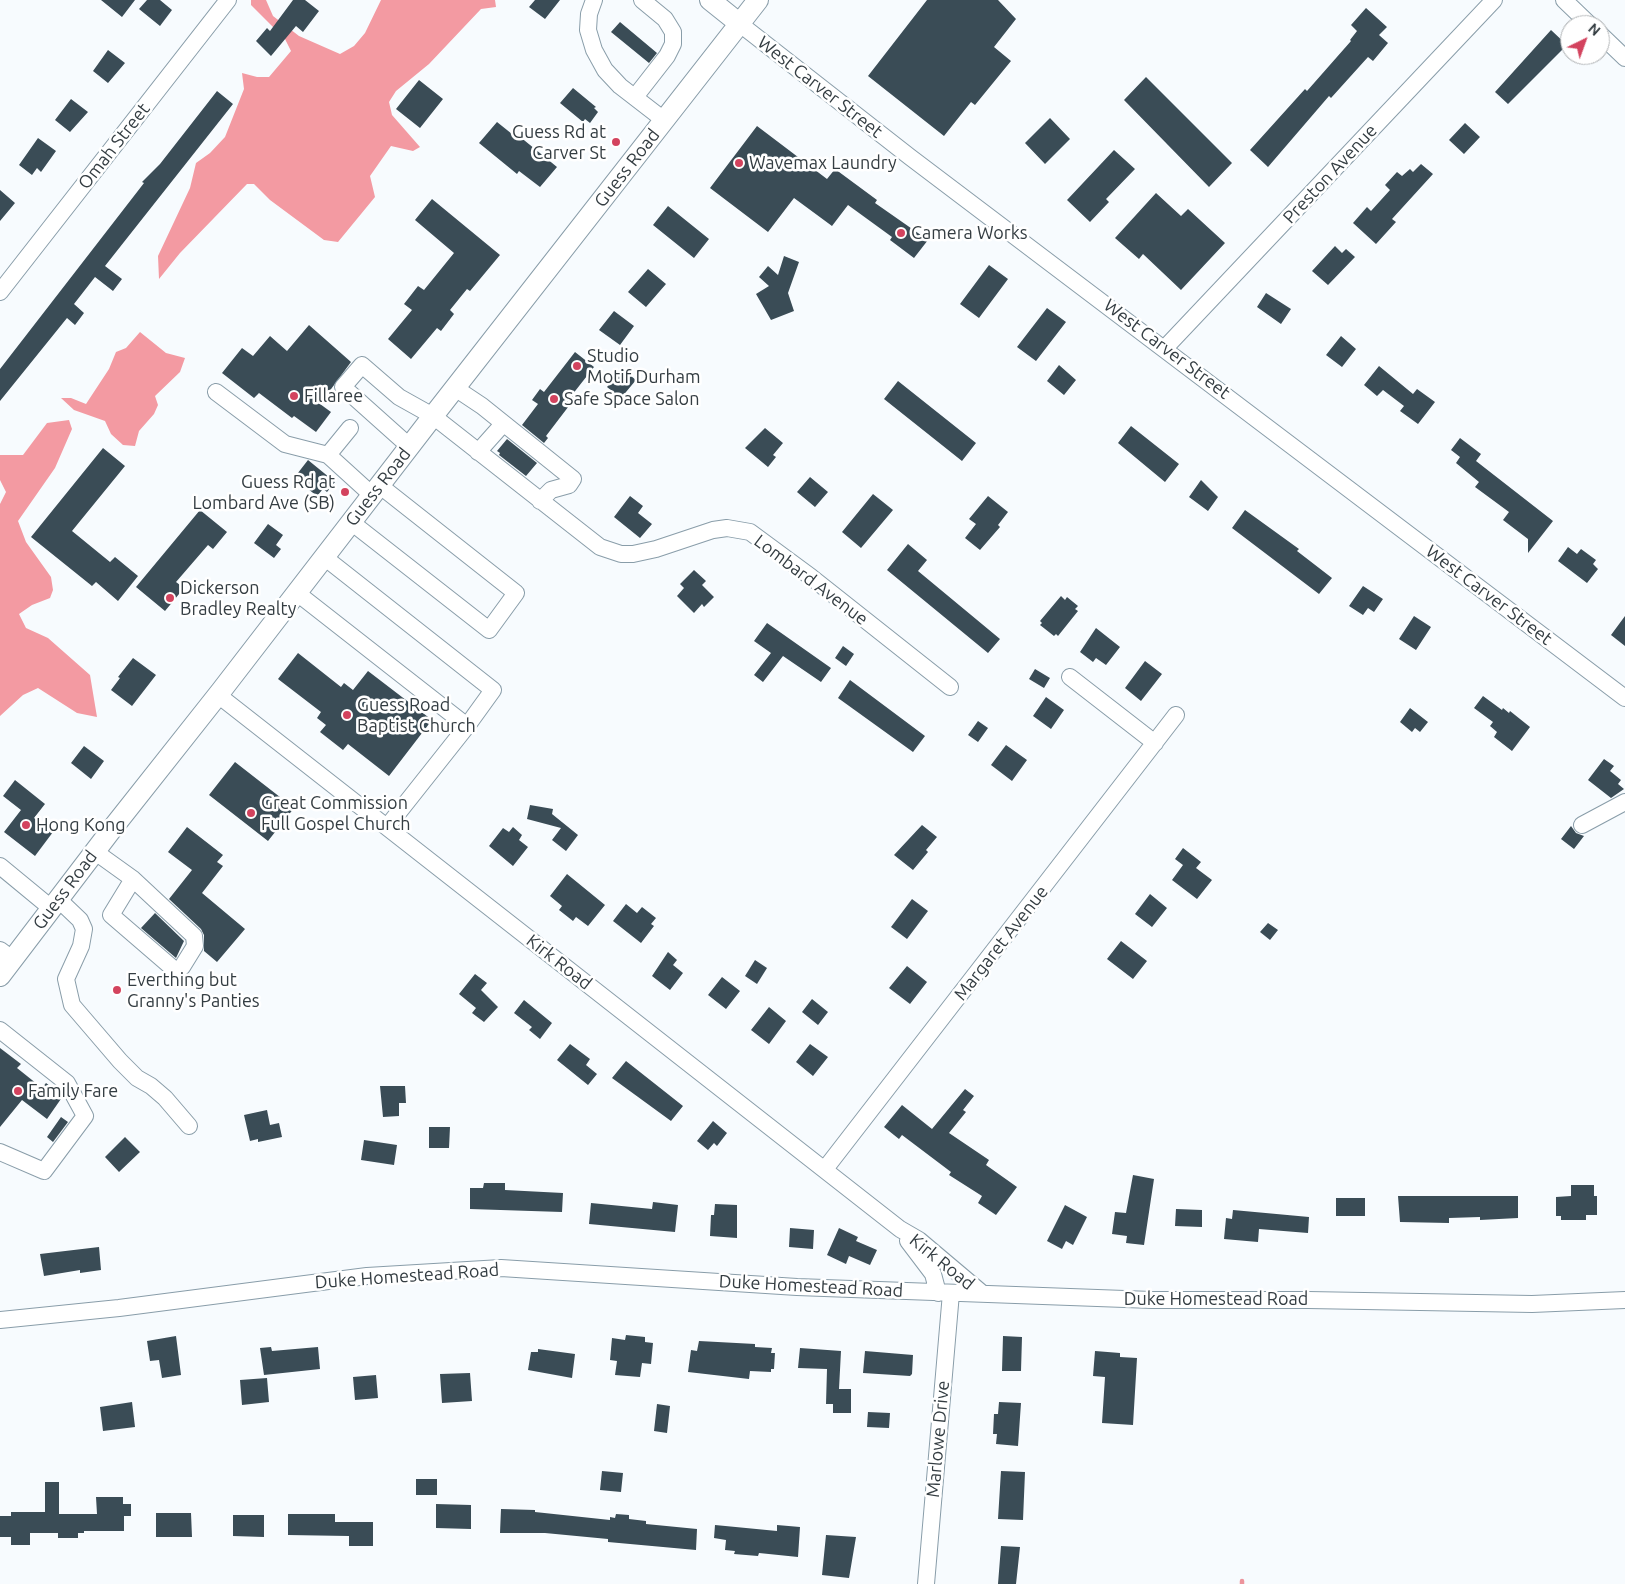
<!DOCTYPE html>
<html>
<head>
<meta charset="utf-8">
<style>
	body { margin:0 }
	#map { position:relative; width:1625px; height:1584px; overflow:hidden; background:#f7fbfe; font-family:Ubuntu,sans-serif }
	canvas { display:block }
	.north { position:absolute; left:1560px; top:15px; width:50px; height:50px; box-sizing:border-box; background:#fff; border:1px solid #aeb1b3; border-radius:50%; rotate:42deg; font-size:14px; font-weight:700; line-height:20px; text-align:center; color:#343d42 }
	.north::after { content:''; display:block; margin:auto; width:18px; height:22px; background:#d3435e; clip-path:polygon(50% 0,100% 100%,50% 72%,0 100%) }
</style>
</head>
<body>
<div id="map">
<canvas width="1625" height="1584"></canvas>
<div class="north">N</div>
</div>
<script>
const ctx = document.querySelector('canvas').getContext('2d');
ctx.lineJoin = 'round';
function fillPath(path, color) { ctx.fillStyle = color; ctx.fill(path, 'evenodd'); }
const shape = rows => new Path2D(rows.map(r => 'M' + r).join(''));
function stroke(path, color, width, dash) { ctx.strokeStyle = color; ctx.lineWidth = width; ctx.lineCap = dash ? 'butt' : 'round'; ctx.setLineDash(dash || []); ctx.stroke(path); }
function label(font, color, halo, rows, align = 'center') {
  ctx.font = font + ' Ubuntu,sans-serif'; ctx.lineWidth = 5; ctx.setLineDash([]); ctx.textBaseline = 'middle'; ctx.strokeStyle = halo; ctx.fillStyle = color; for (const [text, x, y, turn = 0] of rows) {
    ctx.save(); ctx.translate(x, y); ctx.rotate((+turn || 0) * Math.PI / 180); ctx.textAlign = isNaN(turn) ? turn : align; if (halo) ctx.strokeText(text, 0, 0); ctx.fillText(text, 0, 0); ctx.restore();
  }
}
const forest = shape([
	[251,0,266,0,273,16,299,36,340,54,354,46,365,33,381,0,495,0,496,7,481,9,429,64,396,91,389,102,392,115,420,147,413,151,391,146,370,176,375,197,338,242,324,240,270,200,254,184,247,184,180,253,159,279,158,256,190,188,196,163,210,153,225,137,244,89,242,73,257,77,269,77,291,51,285,39,251,5],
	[140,332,166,353,185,358,180,372,155,396,158,405,154,414,139,431,135,446,123,445,111,434,105,421,74,410,61,398,71,398,86,404,109,369,116,352,126,348],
	[69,420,72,429,55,468,18,521,26,542,51,577,53,590,50,598,32,605,19,614,26,628,48,638,90,675,97,717,77,713,38,688,23,695,0,716,0,504,6,492,0,480,0,455,23,455,47,423]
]);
const stream = shape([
	[1242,1584,1242,1581]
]);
const building = shape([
	[101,0,135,0,122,17],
	[147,0,160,0,172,10,160,26,139,9],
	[293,0,305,0,319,11,303,32,296,26,271,56,256,41,267,28,270,31],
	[535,0,560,0,545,19,529,7],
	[927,0,998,0,1016,19,994,47,1011,61,975,105,971,102,944,136,868,76],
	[1366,8,1387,27,1379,35,1388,43,1373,61,1368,57,1331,98,1329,96,1268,167,1250,150,1305,89,1307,91,1351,41,1350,40,1357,31,1351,25],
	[620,22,657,53,649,63,611,32],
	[1551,30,1567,45,1508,104,1495,92],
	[108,50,125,63,108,83,93,71],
	[1146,77,1232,163,1209,187,1124,100],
	[419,80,443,99,420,128,396,109],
	[573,88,596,107,594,108,598,112,590,123,585,119,583,122,560,103],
	[217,91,233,104,105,266,122,279,113,291,95,277,74,304,84,313,75,325,67,318,0,401,0,369,144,183,142,182,160,164],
	[71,99,88,112,70,132,55,120],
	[1050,118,1070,139,1045,164,1025,143],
	[497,122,517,138,519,136,557,167,540,187,519,171,517,174,479,143],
	[1465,123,1480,137,1464,154,1449,140],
	[757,126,827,179,835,169,877,200,875,203,928,240,914,258,890,240,892,237,848,205,832,226,794,198,768,232,710,188],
	[38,138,56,151,41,172,37,168,32,175,19,165],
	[1114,150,1135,169,1106,199,1109,202,1090,222,1067,200],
	[1421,164,1433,174,1392,219,1396,222,1376,244,1353,223,1367,207,1371,211,1390,190,1385,185,1397,172,1402,176,1410,169,1413,172],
	[0,190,15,203,0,221],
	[1156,193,1181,216,1188,209,1225,243,1181,290,1143,254,1139,259,1115,238],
	[432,199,500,255,470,291,467,289,450,310,454,314,441,331,437,328,411,359,388,339,412,310,404,304,418,286,424,290,454,253,415,220],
	[668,206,709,239,694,258,653,225],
	[1335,246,1342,253,1346,249,1355,257,1328,285,1312,271],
	[784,256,799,262,788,293,794,311,771,320,756,294,769,286,759,277,768,266,778,275],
	[989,265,1008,279,979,318,960,304],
	[648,269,666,284,646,307,628,292],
	[1266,293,1291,309,1281,324,1257,307],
	[1047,308,1066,322,1036,361,1017,347],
	[614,311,634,326,620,345,599,330],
	[309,325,351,362,320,404,331,412,316,432,294,416,292,418,259,393,254,398,222,373,242,348,253,356,270,336,287,351],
	[1341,336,1356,349,1342,367,1326,355],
	[575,352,594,367,572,395,575,398,546,436,548,438,544,443,522,425,538,404,532,400,540,389,544,392],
	[1059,365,1076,380,1064,395,1047,381],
	[1379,366,1413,394,1417,389,1435,402,1418,424,1400,411,1404,406,1383,390,1377,396,1364,385],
	[622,369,636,380,621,398,607,387],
	[898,381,976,443,962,461,884,399],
	[1131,426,1179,464,1165,482,1118,443],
	[765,428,783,443,773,455,776,457,768,467,745,448],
	[1460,438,1481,454,1476,461,1553,521,1528,553,1528,539,1503,520,1509,512,1475,487,1479,482,1456,463,1460,457,1451,450],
	[507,439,537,463,526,476,499,455,500,453,497,451],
	[103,448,125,466,72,531,110,562,115,557,138,576,118,601,96,582,92,586,31,537],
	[308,460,335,482,327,492,323,489,317,496,294,478],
	[810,477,828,492,815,507,797,492],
	[1201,480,1218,497,1208,511,1189,497],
	[873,494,893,510,861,548,842,532],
	[630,496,643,506,638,513,652,524,640,538,614,517],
	[988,496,1008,512,998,525,1000,527,980,550,965,538,976,524,969,519],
	[200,510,227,532,213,549,208,545,176,582,184,588,165,611,136,587],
	[1245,510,1299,549,1297,551,1332,578,1319,594,1232,528],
	[268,524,283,535,276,545,281,549,274,558,254,543],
	[908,544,927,560,918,571,1000,639,988,653,887,570],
	[1568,547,1577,554,1581,549,1596,560,1593,564,1598,569,1587,583,1558,561],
	[694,570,706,581,702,585,714,597,704,607,702,604,694,613,677,596,684,588,680,584],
	[1363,586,1383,599,1374,612,1368,608,1363,615,1349,606],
	[1061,596,1065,600,1067,597,1078,606,1075,609,1078,611,1058,636,1056,634,1054,636,1040,625,1042,623,1040,621],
	[1414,616,1431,627,1416,650,1399,639],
	[1625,616,1625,646,1611,635],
	[767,623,831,668,821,682,783,656,763,682,754,675,771,653,754,641],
	[1096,628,1120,647,1106,665,1096,658,1093,662,1080,652],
	[843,646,854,654,846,666,835,658],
	[298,653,341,687,344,683,353,690,368,671,432,720,389,776,348,744,343,750,320,732,326,725,317,718,321,712,278,679],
	[133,658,156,675,132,706,111,690,120,678,118,677],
	[1145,661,1162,674,1141,701,1125,688],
	[1035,669,1050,678,1044,688,1029,679],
	[850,680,925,736,913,752,838,698],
	[1483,696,1502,710,1503,708,1509,713,1510,711,1530,727,1512,751,1494,737,1497,732,1490,726,1493,722,1474,708],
	[1046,697,1064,710,1051,729,1033,716],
	[1410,708,1428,722,1420,732,1415,728,1412,732,1400,722],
	[978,721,988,728,978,742,968,735],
	[1006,745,1027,760,1012,781,991,765],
	[84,746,104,761,91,779,71,763],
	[1604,759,1614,766,1610,771,1621,780,1618,784,1624,789,1611,798,1588,780],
	[235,762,294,808,268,841,209,795],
	[15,780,45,804,34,818,53,832,35,856,4,832,21,810,3,796],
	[530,805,553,809,552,814,578,835,566,851,552,840,561,828,527,819],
	[922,825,937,837,926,850,928,852,913,870,894,855],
	[1571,826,1576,833,1584,836,1574,849,1561,839],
	[187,827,223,855,217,862,223,866,202,893,245,929,217,962,204,951,204,935,201,929,169,899,192,870,168,852],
	[513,827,522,835,519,840,528,847,513,866,489,846,503,828,509,832],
	[1183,848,1201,862,1196,868,1212,880,1197,899,1172,880,1183,865,1175,859],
	[567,874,605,905,588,926,576,917,573,921,559,910,562,906,550,896],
	[1150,894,1167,908,1152,927,1135,914],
	[912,899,928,911,907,939,891,927],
	[626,904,637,913,642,907,656,918,651,924,654,926,641,943,613,921],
	[155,913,184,941,176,958,141,928],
	[1268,923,1278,930,1270,940,1260,932],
	[1121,941,1147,961,1133,979,1107,959],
	[668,952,677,960,673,965,683,973,670,990,652,976],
	[755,960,767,968,757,984,745,976],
	[907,966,927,982,910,1004,889,988],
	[475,974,487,983,481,990,498,1007,484,1022,472,1013,476,1008,459,994],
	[722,977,740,991,726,1009,708,995],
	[812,999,828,1012,818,1025,802,1012],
	[524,1000,552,1023,540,1039,529,1030,532,1027,514,1013],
	[769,1007,786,1021,769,1044,751,1030],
	[570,1044,590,1059,586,1065,597,1074,588,1085,557,1060],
	[810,1044,828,1057,813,1076,796,1062],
	[0,1048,21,1064,17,1068,42,1088,46,1083,63,1096,47,1119,22,1100,0,1127],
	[626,1061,683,1106,671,1121,612,1078],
	[380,1086,405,1086,406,1103,399,1103,399,1116,383,1117],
	[965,1089,974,1096,963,1110,966,1112,949,1133,989,1160,986,1165,1017,1187,996,1215,978,1203,982,1196,949,1175,951,1172,902,1135,899,1139,884,1127,902,1105,932,1129],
	[267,1110,270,1125,279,1123,282,1137,258,1142,258,1139,250,1141,244,1115],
	[61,1117,68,1122,53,1142,47,1137],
	[713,1121,727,1133,717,1146,714,1143,708,1150,697,1141],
	[429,1127,450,1127,449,1148,429,1148],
	[125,1137,140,1152,119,1172,105,1157],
	[364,1140,397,1145,394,1165,361,1160],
	[1133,1175,1154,1179,1144,1245,1126,1243,1127,1236,1112,1234,1115,1212,1126,1213],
	[484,1183,505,1183,505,1190,563,1193,562,1212,470,1209,470,1188,483,1188],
	[1571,1185,1594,1185,1594,1196,1597,1196,1597,1215,1586,1215,1586,1220,1561,1220,1561,1216,1556,1216,1556,1197,1571,1196],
	[1398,1196,1518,1196,1518,1218,1480,1220,1480,1217,1449,1218,1449,1223,1400,1222],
	[1336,1198,1365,1198,1365,1216,1336,1216],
	[653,1202,678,1205,675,1232,589,1224,591,1203,652,1209],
	[715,1204,737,1205,737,1238,710,1236,711,1215,714,1215],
	[1065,1205,1087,1217,1073,1245,1066,1241,1062,1249,1047,1241],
	[1176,1209,1202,1210,1202,1227,1175,1226],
	[1233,1210,1309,1217,1308,1233,1259,1229,1258,1242,1224,1239,1226,1218,1232,1219],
	[790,1228,814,1230,813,1249,789,1247],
	[839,1228,858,1237,856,1241,877,1250,870,1265,849,1256,846,1264,827,1255],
	[99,1247,101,1270,80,1273,80,1270,44,1276,40,1254],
	[626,1335,645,1337,645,1342,653,1343,651,1364,642,1363,640,1377,615,1375,617,1361,610,1360,612,1338,625,1340],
	[176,1336,181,1375,162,1378,159,1360,150,1361,147,1341],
	[1003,1336,1022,1337,1021,1371,1002,1371],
	[699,1341,755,1344,755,1347,772,1348,771,1353,775,1353,774,1369,771,1369,771,1372,750,1371,749,1379,688,1372,691,1350,697,1351],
	[271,1347,272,1351,318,1347,320,1369,264,1375,260,1348],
	[800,1348,841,1351,839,1389,851,1389,851,1413,833,1413,833,1404,826,1404,827,1369,798,1368],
	[538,1349,575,1354,572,1378,528,1370,531,1352,538,1352],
	[865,1351,913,1355,912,1374,910,1376,863,1373],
	[1095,1351,1120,1353,1120,1357,1137,1358,1133,1425,1102,1423,1105,1377,1093,1376],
	[470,1373,472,1401,442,1403,440,1374],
	[376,1375,378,1398,355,1400,353,1377],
	[267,1378,269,1402,242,1405,240,1380],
	[132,1402,135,1427,103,1431,100,1407],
	[999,1402,1021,1403,1018,1446,996,1444,997,1434,993,1434,994,1414,998,1414],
	[657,1404,670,1406,667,1433,654,1431],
	[868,1412,890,1413,889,1428,867,1427],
	[602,1471,623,1473,621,1492,600,1490],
	[1001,1471,1025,1472,1023,1520,998,1519],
	[416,1479,437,1479,437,1495,416,1495],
	[45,1482,59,1482,59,1514,97,1514,96,1497,123,1497,123,1504,131,1504,131,1516,124,1516,124,1531,84,1531,84,1533,78,1533,78,1538,58,1538,58,1533,30,1533,30,1545,11,1545,11,1537,0,1537,0,1516,11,1516,11,1512,45,1512],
	[436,1504,471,1505,471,1529,436,1528],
	[501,1509,535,1510,535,1512,610,1520,610,1517,615,1518,616,1514,629,1515,629,1519,646,1521,646,1524,697,1529,696,1550,608,1542,608,1539,545,1533,500,1533],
	[156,1513,191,1513,192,1537,156,1537],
	[288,1514,335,1514,335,1522,373,1522,373,1546,349,1546,349,1536,288,1535],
	[233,1515,264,1515,264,1537,233,1536],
	[715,1525,777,1531,777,1525,800,1527,798,1557,759,1553,758,1556,734,1554,735,1551,725,1550,726,1540,714,1538],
	[826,1535,856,1537,849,1578,822,1575],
	[1001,1546,1020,1547,1016,1584,998,1584]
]);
const minor = shape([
	[594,0,589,14,588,30,594,50,605,70,620,86,664,120],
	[1564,0,1590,25],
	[740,24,910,157,1625,698],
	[1600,34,1625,58],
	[635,97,667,56,673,44,673,32,665,19,642,0],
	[0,292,228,0],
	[1165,348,1494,0],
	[455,388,482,406,573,479,569,485,551,490,540,501],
	[216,392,285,444,328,455],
	[350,428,328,455,372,495],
	[409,446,343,387,362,365,399,397,433,416,600,547,621,554,633,554,656,549,713,530,727,528,750,532,811,577,950,687],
	[478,452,503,424],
	[351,522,489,630,516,593,379,485],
	[297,593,467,726,493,690,324,557],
	[1070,677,1155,743],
	[218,695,900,1229,919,1240,983,1294],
	[1582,825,1625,802],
	[387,827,467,726],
	[94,851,133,879,194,936,195,946,182,967,176,971,111,915,133,879],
	[0,866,51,908],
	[58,899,80,920,84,929,81,946,66,979,72,1005,120,1061,137,1078,151,1086,165,1098,189,1126],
	[0,950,12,959],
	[0,1030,67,1083,85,1116,44,1171,0,1152],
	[825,1169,1176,715],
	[908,1241,933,1274,938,1293],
	[0,1320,119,1308,367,1276,501,1268,797,1287,1152,1300,1308,1300,1532,1304,1625,1300],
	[926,1584,951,1293]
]);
const major = shape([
	[710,0,740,24],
	[0,976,115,825,221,691,433,416,758,0]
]);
const markers = [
	[616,142,5,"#d3435e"],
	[739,163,5,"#d3435e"],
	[901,233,5,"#d3435e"],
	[577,366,5,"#d3435e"],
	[294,396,5,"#d3435e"],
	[554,399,5,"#d3435e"],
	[345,492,5,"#d3435e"],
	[170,598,5,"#d3435e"],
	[347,715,5,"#d3435e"],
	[251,813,5,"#d3435e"],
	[26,825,5,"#d3435e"],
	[117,990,5,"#d3435e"],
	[18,1091,5,"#d3435e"]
];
const streetNames = [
	["West Carver Street",820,87,38],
	["Omah Street",114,146,-52],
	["Guess Road",627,168,-52],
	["Preston Avenue",1330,174,-47],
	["West Carver Street",1167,349,37],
	["Guess Road",378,487,-52],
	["Lombard Avenue",811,580,37],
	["West Carver Street",1489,595,37],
	["Guess Road",65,890,-53],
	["Margaret Avenue",1001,943,-52],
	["Kirk Road",559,962,38],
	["Kirk Road",942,1262,39],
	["Duke Homestead Road",407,1276,-4],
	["Duke Homestead Road",811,1286,3],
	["Duke Homestead Road",1216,1299],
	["Marlowe Drive",938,1439,-85]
];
const poiNames = [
	["Guess Rd at",606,132,"right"],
	["Carver St",606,153,"right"],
	["Wavemax Laundry",749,163],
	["Camera Works",911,233],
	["Studio",587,356],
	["Motif Durham",587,377],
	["Fillaree",304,396],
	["Safe Space Salon",564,399],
	["Guess Rd at",335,482,"right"],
	["Lombard Ave (SB)",335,503,"right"],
	["Dickerson",180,588],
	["Bradley Realty",180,609],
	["Guess Road",357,705],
	["Baptist Church",357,726],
	["Great Commission",261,803],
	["Full Gospel Church",261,824],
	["Hong Kong",36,825],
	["Everthing but",127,980],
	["Granny's Panties",127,1001],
	["Family Fare",28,1091]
];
fillPath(forest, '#f39aa2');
stroke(stream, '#ed949c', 4.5);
fillPath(building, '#3a4c56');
stroke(minor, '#899da9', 18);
stroke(major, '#899da9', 22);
stroke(minor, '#fff', 16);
stroke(major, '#fff', 20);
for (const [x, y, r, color] of markers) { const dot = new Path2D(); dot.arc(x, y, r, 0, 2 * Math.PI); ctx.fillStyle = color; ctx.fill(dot); stroke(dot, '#fff', 2); }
label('18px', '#343d42', '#fff', streetNames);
label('18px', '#343d42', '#fff', poiNames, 'left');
</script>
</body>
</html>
